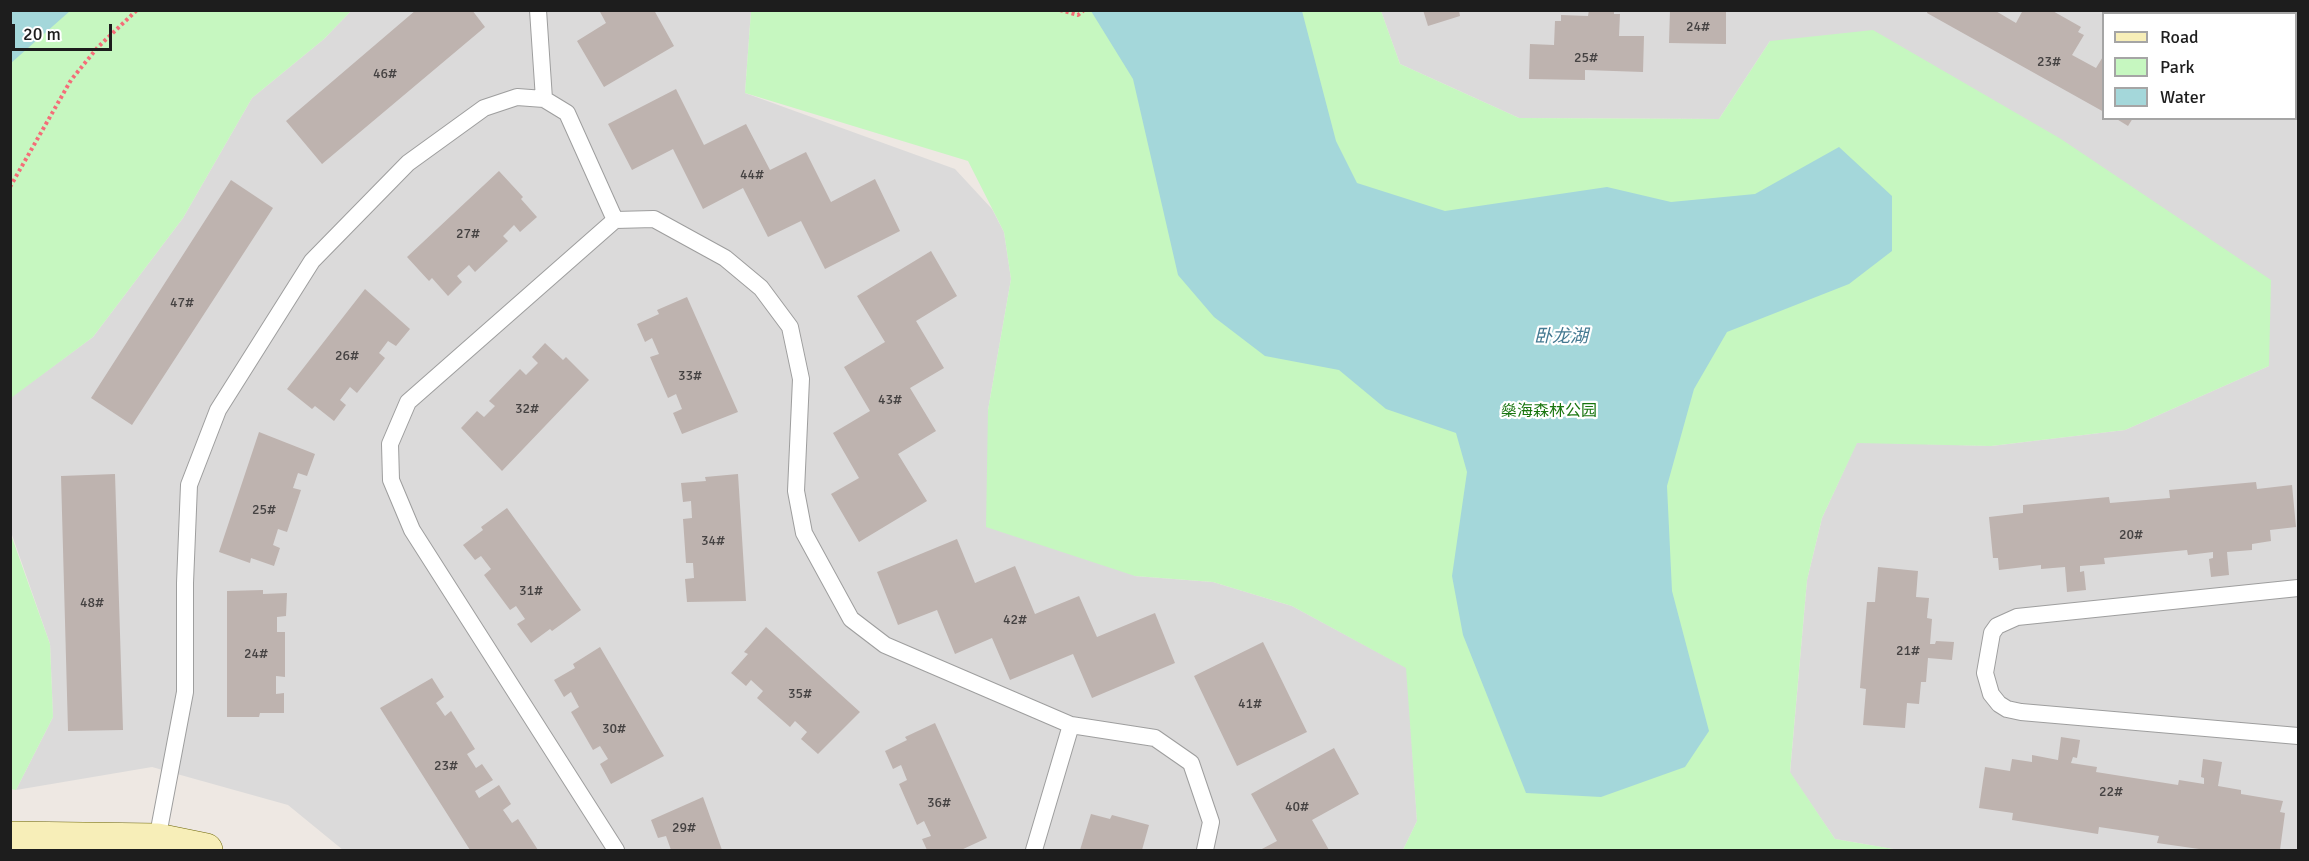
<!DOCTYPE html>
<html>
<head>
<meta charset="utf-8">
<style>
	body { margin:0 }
	#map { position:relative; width:2309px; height:861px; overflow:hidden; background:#eee8e3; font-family:Signika,sans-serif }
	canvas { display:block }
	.frame { position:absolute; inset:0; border:12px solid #1d1d1d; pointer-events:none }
	.legend { position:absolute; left:2102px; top:12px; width:195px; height:108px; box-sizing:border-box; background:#fff; border:2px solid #a5a5a5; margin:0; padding:8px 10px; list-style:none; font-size:18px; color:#1d1d1d }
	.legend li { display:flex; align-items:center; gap:12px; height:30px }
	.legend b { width:30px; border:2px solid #a5a5a5 }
	.scale { position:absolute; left:12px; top:24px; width:100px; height:27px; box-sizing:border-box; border:3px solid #1d1d1d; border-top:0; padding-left:8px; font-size:18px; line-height:21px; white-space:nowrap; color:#1d1d1d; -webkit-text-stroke:4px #fff; paint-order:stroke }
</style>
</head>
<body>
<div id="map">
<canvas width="2309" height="861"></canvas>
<div class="frame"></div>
<ul class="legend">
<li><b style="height:8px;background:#f7eeb8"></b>Road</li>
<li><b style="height:16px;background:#c6f7c0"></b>Park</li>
<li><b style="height:16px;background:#a4d7da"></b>Water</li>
</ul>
<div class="scale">20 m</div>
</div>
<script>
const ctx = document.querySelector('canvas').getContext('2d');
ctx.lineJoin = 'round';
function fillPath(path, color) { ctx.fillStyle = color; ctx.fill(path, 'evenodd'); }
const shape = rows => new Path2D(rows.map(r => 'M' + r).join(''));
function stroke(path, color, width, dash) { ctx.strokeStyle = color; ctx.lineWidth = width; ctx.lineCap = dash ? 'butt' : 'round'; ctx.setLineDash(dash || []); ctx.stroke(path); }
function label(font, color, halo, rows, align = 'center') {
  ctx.font = font + ' Signika,"Noto Sans SC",sans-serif'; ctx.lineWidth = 4.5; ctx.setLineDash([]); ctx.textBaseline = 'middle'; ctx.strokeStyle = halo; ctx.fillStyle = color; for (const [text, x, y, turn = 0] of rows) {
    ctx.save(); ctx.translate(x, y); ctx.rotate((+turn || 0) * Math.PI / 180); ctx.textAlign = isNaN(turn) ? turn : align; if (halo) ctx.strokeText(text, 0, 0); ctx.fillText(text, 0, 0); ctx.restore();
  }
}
const residential = shape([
	[351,11,751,11,745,93,955,169,992,209,1004,232,1011,279,988,410,1135,576,1213,582,1292,606,1407,668,1417,821,1403,850,343,850,288,805,152,767,16,790,53,717,50,644,11,532,10,398,93,337,183,218,252,98,324,39],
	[1381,11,2298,11,2298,850,1899,850,1835,839,1790,773,1807,580,1822,518,1857,442,1991,446,2125,430,2269,366,1770,41,1719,119,1519,118,1400,64],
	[2104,14,2296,14,2296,118,2104,118]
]);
const park = shape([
	[11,11,351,11,324,39,252,98,183,218,93,337,11,398],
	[751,11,1381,11,1400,64,1519,118,1719,119,1770,41,1873,30,2061,139,2271,280,2269,366,2125,430,1991,446,1857,443,1822,518,1807,580,1790,772,1835,839,1899,850,1403,850,1417,821,1406,668,1292,606,1213,582,1135,576,986,527,988,410,1011,279,1004,232,968,161,745,93],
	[10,532,50,644,53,717,16,790,10,789]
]);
const water = shape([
	[11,10,70,10,70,11,11,63],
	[1091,11,1302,11,1336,141,1357,183,1445,211,1607,187,1671,202,1755,194,1839,147,1892,196,1892,251,1849,284,1727,332,1694,389,1667,486,1672,591,1709,731,1685,767,1601,797,1526,793,1463,635,1452,576,1467,472,1456,433,1386,409,1339,370,1265,356,1214,317,1178,275,1133,79]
]);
const building = shape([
	[416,10,472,10,485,27,322,164,286,121],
	[599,10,654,10,674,46,604,87,577,41,606,23],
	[1423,10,1459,10,1460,16,1428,26],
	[1589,10,1614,10,1614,14,1620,14,1619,36,1644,36,1643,72,1585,70,1585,80,1529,79,1530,44,1554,45,1555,21,1561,21,1561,15,1588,16],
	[1670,10,1726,10,1726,44,1669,43],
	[1928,10,1994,10,2016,23,2023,10,2051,10,2081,27,2078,32,2084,35,2072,55,2096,68,2104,55,2104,112,1927,13],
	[676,89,704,145,746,124,770,170,806,152,831,202,875,179,900,231,825,269,801,221,768,237,743,188,703,209,673,149,632,170,608,124],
	[2115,118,2133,118,2128,126],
	[499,171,523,197,521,199,537,217,520,232,514,225,503,236,508,241,475,272,469,265,457,276,462,282,448,296,432,278,429,281,407,257],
	[231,180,273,208,132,425,91,398],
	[931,251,957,296,916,321,944,368,910,388,936,431,898,454,927,501,859,542,831,494,859,478,833,433,870,411,844,367,885,342,857,296],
	[365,289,410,329,396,346,388,341,379,353,385,358,357,393,350,387,340,400,346,405,334,421,315,406,312,409,287,389],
	[687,297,738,412,682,434,673,413,682,409,676,394,668,398,650,357,659,354,652,338,645,342,637,324,659,314,657,310],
	[545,343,563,360,566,357,589,380,502,471,461,428,477,411,484,417,495,406,489,401,520,369,526,375,538,363,532,357],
	[259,432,315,454,307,476,298,473,293,488,301,490,287,532,278,529,273,545,280,548,274,566,251,558,250,563,219,552],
	[115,474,123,730,68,731,61,476],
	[738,474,746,601,687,602,685,579,694,578,693,563,686,563,683,519,692,518,691,501,683,502,681,483,706,481,705,477],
	[2256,482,2257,489,2292,485,2296,527,2270,530,2271,541,2252,544,2252,550,2227,552,2229,575,2211,577,2209,559,2213,558,2213,552,2188,555,2187,550,2104,558,2105,564,2080,566,2080,572,2084,571,2086,590,2067,592,2065,567,2041,569,2041,565,1999,570,1998,558,1993,558,1989,517,2023,513,2023,505,2109,497,2110,503,2170,498,2169,490],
	[507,508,581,610,552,631,550,629,531,643,517,624,525,619,516,606,510,610,484,575,491,569,481,556,475,560,463,545,483,530,481,527],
	[957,539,975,583,1015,566,1035,614,1079,596,1097,637,1155,613,1175,663,1092,698,1073,654,1010,680,992,638,955,654,937,610,898,625,877,572],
	[1878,567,1918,571,1916,597,1929,598,1927,618,1932,619,1930,644,1935,644,1936,641,1954,642,1952,660,1928,658,1926,682,1921,682,1919,704,1907,703,1905,728,1863,725,1866,689,1860,688,1867,602,1875,602],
	[263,590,263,594,287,593,286,616,277,617,277,632,285,632,285,677,276,676,276,694,284,693,284,713,260,713,259,717,227,717,227,591],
	[766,627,860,712,818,754,801,739,807,732,795,721,790,727,757,698,763,691,751,680,746,686,731,673,748,654,744,652],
	[1263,642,1307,732,1237,766,1194,676],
	[600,647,664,756,611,784,600,764,608,759,600,746,593,750,571,712,579,707,571,692,564,697,554,680,575,668,573,664],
	[432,678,444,697,436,703,445,716,451,711,475,749,467,754,476,768,482,764,493,780,475,791,479,798,499,785,511,804,503,810,512,823,518,819,538,850,470,850,380,708],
	[935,723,987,838,961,850,927,850,922,839,931,836,924,821,917,825,899,784,907,780,901,765,893,769,885,751,907,740,905,737],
	[2061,737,2080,740,2077,758,2073,757,2071,763,2097,767,2096,772,2178,785,2179,780,2204,784,2204,778,2201,777,2203,759,2222,762,2218,786,2241,790,2241,794,2283,801,2280,812,2285,813,2280,850,2206,850,2157,843,2159,836,2099,827,2098,834,2012,820,2013,813,1979,808,1985,767,2010,771,2012,759,2032,762,2032,755,2058,760],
	[1334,748,1359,794,1312,820,1329,850,1260,850,1277,841,1251,794],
	[703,797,722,850,671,850,666,836,658,838,651,820],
	[1091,814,1110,819,1112,815,1149,825,1142,850,1080,850]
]);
const path = shape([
	[1060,10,1078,15,1084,10],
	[10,187,71,80,98,47,137,10]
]);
const lane = shape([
	[538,10,544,99],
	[2178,10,2186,14],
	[2228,14,2235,10],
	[2298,588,2017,617,1997,626,1992,633,1985,673,1991,694,1999,704,2007,709,2021,712,2298,736],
	[157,840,185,692,185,583,189,485,218,410,312,261,408,163,484,108,517,97,544,99,567,113,615,220],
	[616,850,412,530,391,480,390,444,408,402,615,220,654,219,725,258,761,288,790,327,801,379,796,491,804,533,851,619,885,645,1071,725,1155,738,1191,763,1211,822,1205,850],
	[1034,850,1071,725]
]);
const secondary = shape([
	[10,838,157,840,206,850]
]);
const numberNames = [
	["24#",1698,27],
	["25#",1586,58],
	["23#",2049,62],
	["46#",385,74],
	["44#",752,175],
	["27#",468,234],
	["47#",182,303],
	["26#",347,356],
	["33#",690,376],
	["43#",890,400],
	["32#",527,409],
	["25#",264,510],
	["20#",2131,535],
	["34#",713,541],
	["31#",531,591],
	["48#",92,603],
	["42#",1015,620],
	["21#",1908,651],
	["24#",256,654],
	["35#",800,694],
	["41#",1250,704],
	["30#",614,729],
	["23#",446,766],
	["22#",2111,792],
	["36#",939,803],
	["40#",1297,807],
	["29#",684,828]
];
const parkNames = [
	["燊海森林公园",1549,412]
];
const waterNames = [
	["卧龙湖",1561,337]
];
fillPath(residential, '#dbdada');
fillPath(park, '#c6f7c0');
fillPath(water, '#a4d7da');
fillPath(building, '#beb3af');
stroke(lane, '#9e9e9e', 18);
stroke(secondary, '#6e6709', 34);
stroke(path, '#f46d78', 4, [3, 3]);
stroke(lane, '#fff', 16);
stroke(secondary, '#f7eeb8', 33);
label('14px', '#454242', null, numberNames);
label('16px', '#19760f', '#fff', parkNames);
label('italic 18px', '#447991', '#fff', waterNames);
</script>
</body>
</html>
